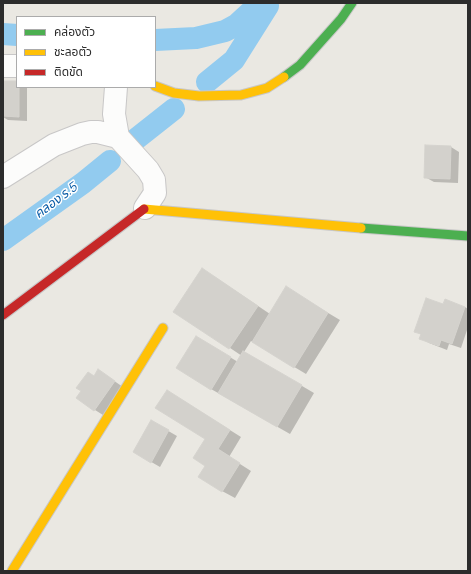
<!DOCTYPE html>
<html>
<head>
<meta charset="utf-8">
<style>
	body { margin:0 }
	#map { position:relative; width:471px; height:574px; overflow:hidden; background:#eae8e2; font-family:Manrope,"Noto Sans Thai",sans-serif }
	canvas { display:block }
	.frame { position:absolute; inset:0; border:4px solid #2c2c2c; pointer-events:none }
	.legend { position:absolute; left:16px; top:16px; width:140px; height:72px; box-sizing:border-box; background:#fff; border:1px solid #ababab; margin:0; padding:5px 7px; list-style:none; font-size:12px; color:#2c2c2c }
	.legend li { display:flex; align-items:center; gap:8px; height:20px }
	.legend b { width:20px; border:1px solid #ababab }
</style>
</head>
<body>
<div id="map">
<canvas width="471" height="574"></canvas>
<div class="frame"></div>
<ul class="legend">
<li><b style="height:5px;background:#4caf50"></b>คล่องตัว</li>
<li><b style="height:5px;background:#ffc107"></b>ชะลอตัว</li>
<li><b style="height:5px;background:#c62828"></b>ติดขัด</li>
</ul>
</div>
<script>
const ctx = document.querySelector('canvas').getContext('2d');
ctx.lineJoin = 'round';
function fillPath(path, color) { ctx.fillStyle = color; ctx.fill(path, 'evenodd'); }
const shape = rows => new Path2D(rows.map(r => 'M' + r).join(''));
function stroke(path, color, width, dash) { ctx.strokeStyle = color; ctx.lineWidth = width; ctx.lineCap = dash ? 'butt' : 'round'; ctx.setLineDash(dash || []); ctx.stroke(path); }
function label(font, color, halo, rows, align = 'center') {
  ctx.font = font + ' Manrope,"Noto Sans Thai",sans-serif'; ctx.lineWidth = 3; ctx.setLineDash([]); ctx.textBaseline = 'middle'; ctx.strokeStyle = halo; ctx.fillStyle = color; for (const [text, x, y, turn = 0] of rows) {
    ctx.save(); ctx.translate(x, y); ctx.rotate((+turn || 0) * Math.PI / 180); ctx.textAlign = isNaN(turn) ? turn : align; if (halo) ctx.strokeText(text, 0, 0); ctx.fillText(text, 0, 0); ctx.restore();
  }
}
const shadow = shape([
	[3,82,17,82,17,87,27,87,27,121,8,120,3,117],
	[451,147,459,152,458,183,434,182,425,177],
	[215,277,270,314,298,295,340,320,306,374,251,341,244,352,314,393,290,434,211,389,205,342,238,362,242,356,175,311],
	[443,306,465,307,468,309,468,327,461,348,449,344,447,350,429,343,420,338,422,335,415,331],
	[107,376,123,387,103,415,95,410,94,377],
	[179,398,241,437,229,457,251,471,235,498,222,491,206,466,206,438],
	[151,421,177,436,160,467,134,452]
]);
const canal = shape([
	[3,34,17,35],
	[155,40,196,38,225,31,236,25,260,3],
	[207,82,234,60,268,6],
	[136,139,174,109],
	[3,240,83,183,110,161]
]);
const building = shape([
	[3,81,17,81,17,87,19,87,19,117,3,116,3,81],
	[425,145,451,146,450,179,424,178,425,145],
	[202,268,258,306,229,349,173,312,202,268],
	[286,286,328,313,294,368,252,342,286,286],
	[426,298,443,304,445,299,465,307,452,344,441,340,439,346,419,339,421,334,414,332,426,298],
	[196,336,231,357,211,390,176,368,196,336],
	[243,351,302,385,277,427,218,393,243,351],
	[98,369,115,381,94,411,76,398,81,391,76,388,88,372,94,376,98,369],
	[167,390,230,430,218,449,240,463,222,492,198,477,205,466,193,458,205,439,155,408,167,390],
	[151,420,169,430,151,463,133,452,151,420]
]);
const street = shape([
	[3,66,17,66],
	[116,87,114,114,118,137,148,170,154,180,155,193,145,208],
	[3,177,54,145,82,134,91,132,98,132,118,137]
]);
const fast = shape([
	[284,77,300,65,341,19,352,3],
	[361,228,468,236]
]);
const slow = shape([
	[155,86,174,93,199,96,241,95,267,88,284,77],
	[144,209,361,228],
	[12,571,163,328]
]);
const jam = shape([
	[3,315,144,209]
]);
const waterNames = [
	["คลอง ร.5",56,201,-37]
];
fillPath(shadow, '#0003');
stroke(canal, '#92cbef', 22);
fillPath(building, '#d3d1cc');
stroke(building, '#d5d3ce', 1);
stroke(street, '#c8c7c7', 24);
stroke(fast, '#c8c7c7', 11);
stroke(slow, '#c8c7c7', 11);
stroke(jam, '#c8c7c7', 11);
stroke(street, '#fcfcfb', 22);
stroke(fast, '#4caf50', 9);
stroke(slow, '#ffc107', 9);
stroke(jam, '#c62828', 9);
label('italic 13px', '#075aa5', '#fff', waterNames);
</script>
</body>
</html>
